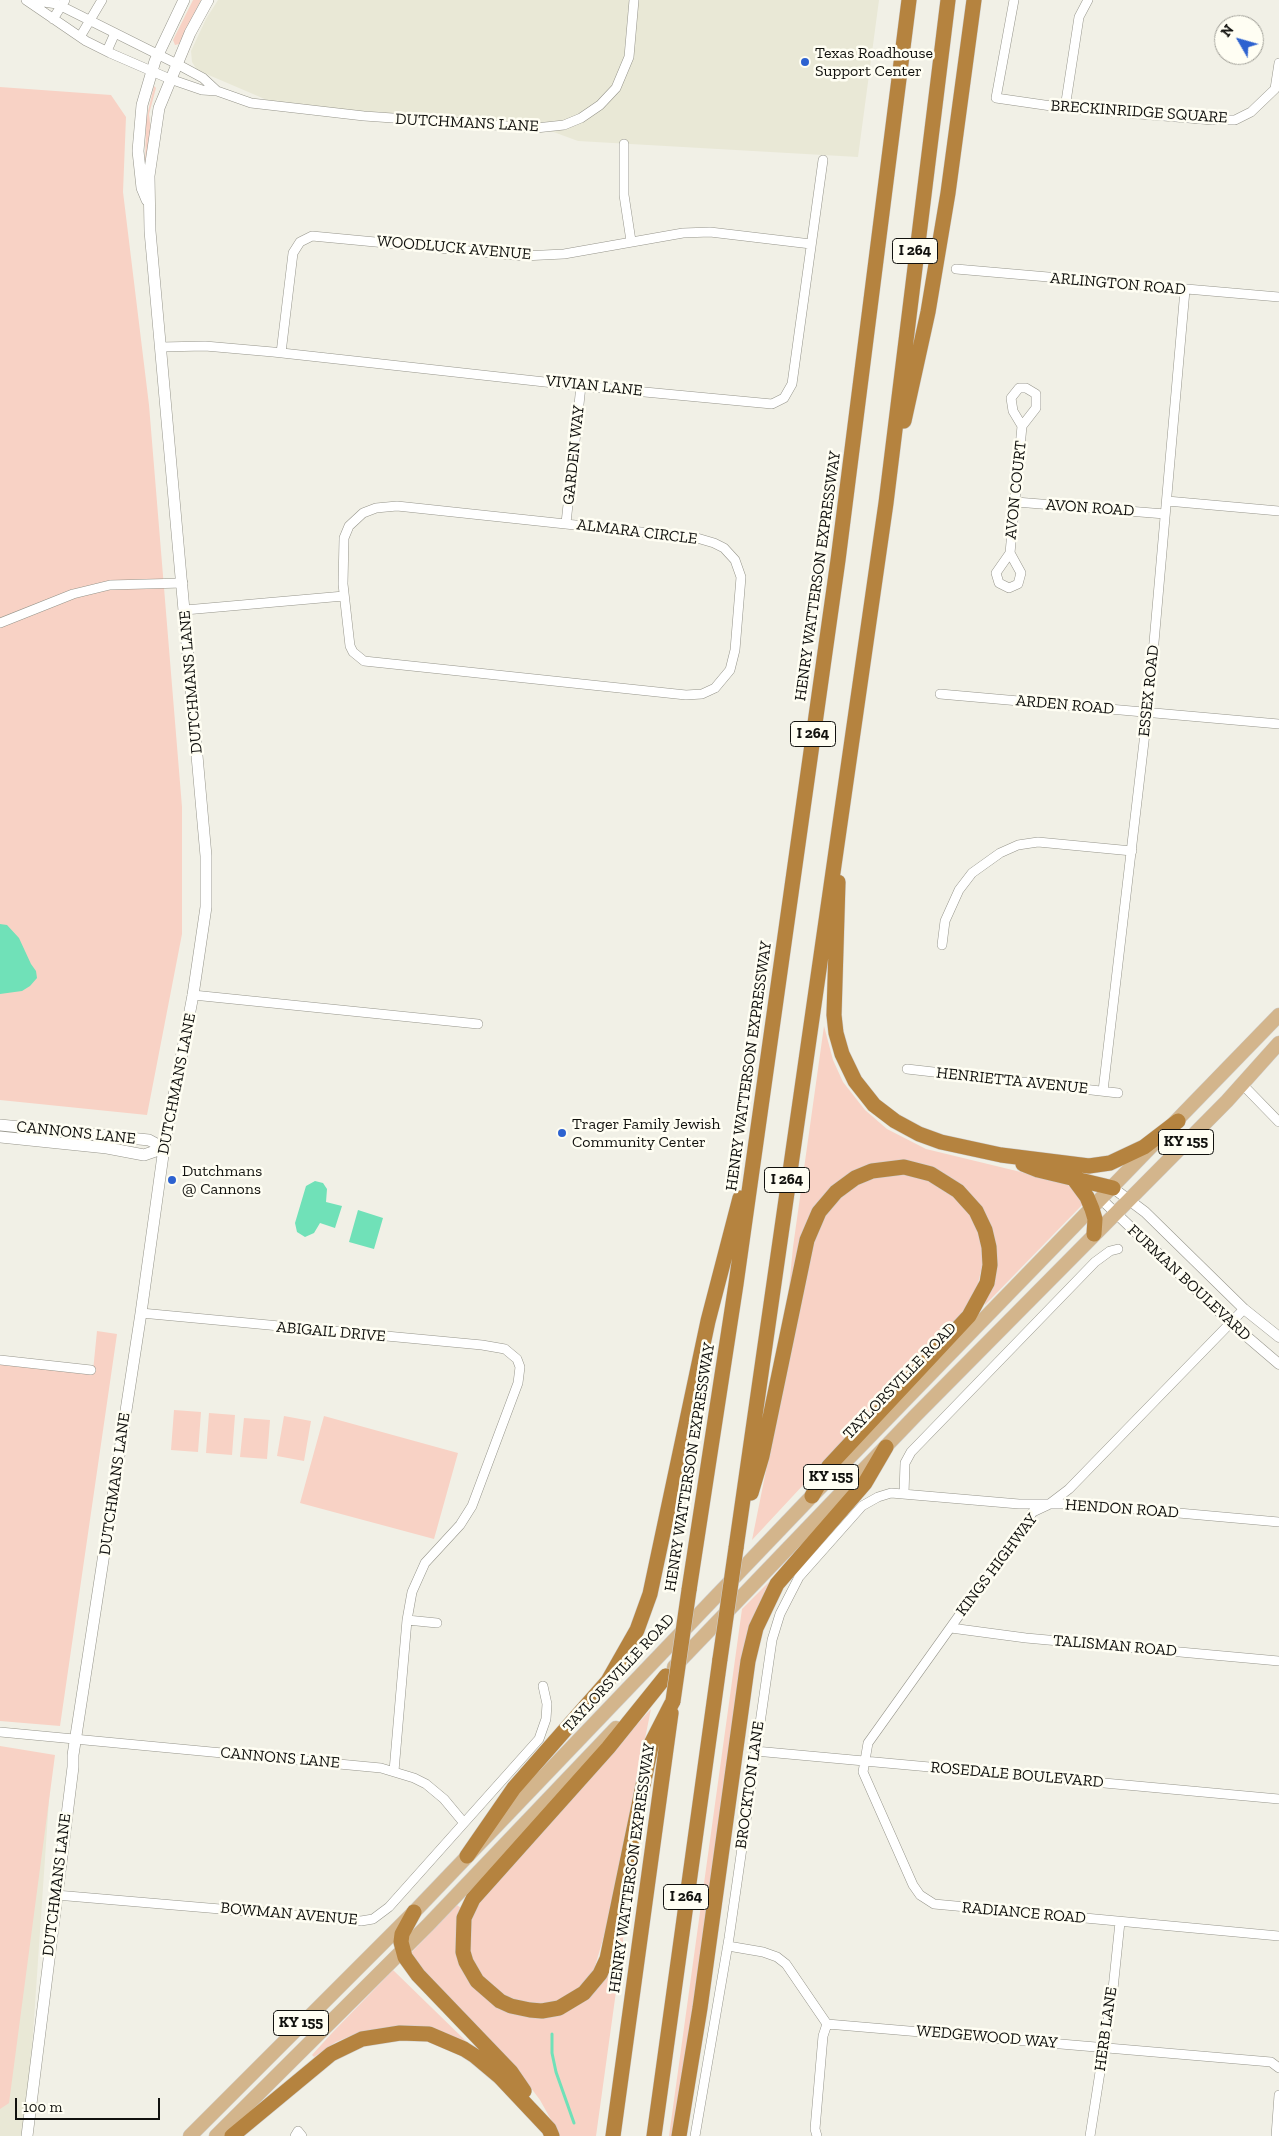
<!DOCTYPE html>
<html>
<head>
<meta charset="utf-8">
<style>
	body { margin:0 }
	#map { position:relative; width:1279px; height:2136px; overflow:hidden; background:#f1f0e6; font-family:"Zilla Slab",serif }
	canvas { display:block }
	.north { position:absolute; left:1214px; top:15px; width:50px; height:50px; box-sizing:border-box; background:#fffef3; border:1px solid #a09f97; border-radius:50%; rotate:308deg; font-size:14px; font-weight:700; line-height:20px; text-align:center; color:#11110e }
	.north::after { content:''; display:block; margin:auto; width:18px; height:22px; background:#2d62d0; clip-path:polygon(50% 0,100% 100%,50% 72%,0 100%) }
	.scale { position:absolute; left:15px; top:2098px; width:145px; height:22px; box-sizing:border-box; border:2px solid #11110e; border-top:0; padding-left:6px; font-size:15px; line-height:18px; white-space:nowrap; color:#11110e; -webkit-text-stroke:4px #fffef3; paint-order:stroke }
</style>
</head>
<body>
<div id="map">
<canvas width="1279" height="2136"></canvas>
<div class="north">N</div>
<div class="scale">100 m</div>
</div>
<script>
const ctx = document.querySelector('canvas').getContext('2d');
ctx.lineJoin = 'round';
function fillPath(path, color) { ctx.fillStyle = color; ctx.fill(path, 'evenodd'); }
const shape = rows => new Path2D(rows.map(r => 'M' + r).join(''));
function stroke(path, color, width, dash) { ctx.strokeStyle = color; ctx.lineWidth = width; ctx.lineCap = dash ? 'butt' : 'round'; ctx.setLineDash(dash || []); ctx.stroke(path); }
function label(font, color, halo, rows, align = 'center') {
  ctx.font = font + ' "Zilla Slab",serif'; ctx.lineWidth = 5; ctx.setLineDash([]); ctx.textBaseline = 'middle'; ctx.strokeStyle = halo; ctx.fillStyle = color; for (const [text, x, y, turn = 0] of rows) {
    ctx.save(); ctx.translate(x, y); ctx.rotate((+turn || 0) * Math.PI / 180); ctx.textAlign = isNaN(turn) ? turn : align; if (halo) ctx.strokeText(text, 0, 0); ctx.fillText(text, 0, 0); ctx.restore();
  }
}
const built = shape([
	[218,0,879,0,858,157,578,141,529,123,301,107,274,103,197,70,192,62,191,51,206,19],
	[0,1751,52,1756,26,2136,0,2136]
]);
const green = shape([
	[193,0,201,0,179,44,175,45,173,40],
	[154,86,156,88,149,114,151,131,145,172,146,120],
	[0,87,111,95,126,117,123,192,149,405,182,807,182,934,147,1115,0,1100],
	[824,1026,833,1060,843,1082,865,1110,887,1129,926,1149,1062,1182,1072,1187,1084,1203,985,1305,992,1239,929,1167,839,1181,788,1298,793,1247],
	[890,1174,909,1175,928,1179,950,1192,970,1214,978,1230,981,1246,983,1262,977,1288,964,1312,752,1540,809,1257,820,1222,834,1201,865,1180],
	[97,1331,117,1334,60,1726,0,1721,0,1362,93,1371],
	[174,1410,201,1412,198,1452,171,1450],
	[209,1413,235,1415,232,1455,206,1453],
	[284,1416,311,1421,304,1461,277,1456],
	[324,1416,458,1453,434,1539,300,1503],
	[244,1418,270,1420,267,1459,240,1457],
	[775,1576,766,1592,707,1919,674,2136,669,2136,742,1609],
	[651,1709,608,1922,594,1970,582,1986,560,2001,536,2005,524,2004,502,1996,480,1976,470,1954,468,1929,473,1911,525,1848],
	[0,1746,55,1755,9,2103,0,2109],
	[626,1901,623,1941,596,2136,560,2136,540,2100,519,2072,409,1955,457,1905,461,1908,475,1988,488,2000,496,2006,580,2003],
	[393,1970,468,2043,452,2038,353,2035,336,2042,314,2057,312,2055,332,2033]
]);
const water = shape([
	[0,924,7,925,19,938,31,964,36,971,37,978,30,986,22,991,0,994],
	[315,1181,323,1183,327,1189,326,1202,342,1206,335,1228,320,1223,314,1233,305,1237,297,1232,295,1223,306,1186],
	[358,1210,383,1218,374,1249,349,1242]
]);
const stream = shape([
	[552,2034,552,2053,556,2072,574,2123]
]);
const minor = shape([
	[26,0,86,41,110,53,170,79,202,90,217,91,251,103,364,116,536,128,564,125,581,118,600,105,616,88,629,57,634,0],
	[30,0,57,4,177,64,203,78,217,91],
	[1014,0,996,98,1065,108,1213,120,1235,120,1251,112,1275,89,1279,63],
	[53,19,65,0],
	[80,37,102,0],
	[107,51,115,33],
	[1065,108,1079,17,1088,0],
	[624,144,624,195,631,241],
	[956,269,1279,297],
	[161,347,205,346,273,352,581,386,772,404,784,398,792,384,823,160],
	[281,353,293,253,300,242,312,236,523,256,564,254,683,233,710,232,811,244],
	[1167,501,1279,511],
	[1016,502,1165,514],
	[397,506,697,538,714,543,724,548,735,560,741,577,735,650,730,670,715,688,702,694,686,695,364,661,353,652,350,646,343,584,344,538,349,526,363,513,376,508,397,506],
	[566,523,581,386],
	[1010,553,1021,573,1018,584,1009,588,999,583,996,573,1010,553,1022,426,1036,408,1036,394,1026,388,1019,388,1011,398,1013,411,1022,426],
	[185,610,344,596],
	[0,623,73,594,110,585,183,583],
	[940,694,1279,724],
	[942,945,945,921,959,890,972,873,1000,853,1018,845,1038,842,1132,851],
	[193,995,478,1024],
	[907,1069,1118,1093],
	[1242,1084,1279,1122],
	[1103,1091,1149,699,1185,290],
	[1244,1309,1069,1489,1048,1505,1033,1512,868,1743,863,1772,913,1885,920,1895,934,1904,1279,1936],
	[141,1313,482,1345,505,1349,517,1359,520,1367,518,1383,472,1506,460,1525,425,1563,412,1592,407,1620,394,1771],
	[0,1360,91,1370],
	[904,1494,905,1463,911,1452,1095,1262,1110,1251,1118,1249],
	[407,1620,437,1623],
	[951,1628,1026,1638,1279,1661],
	[0,1732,381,1768,414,1778,426,1784,444,1799,464,1823],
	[755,1751,1279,1799],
	[56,1895,361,1921,373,1919,389,1907,539,1739,546,1719,547,1704,543,1686],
	[728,1946,763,1952,777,1957,786,1964,827,2024],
	[827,2024,1271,2062,1279,2068],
	[295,2136,298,2131,302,2136],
	[695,2136,729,1938,772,1640,780,1614,799,1577,862,1506,878,1497,891,1493,1019,1504,1078,1504,1279,1522],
	[817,2136,815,2129,823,2036,827,2024],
	[1090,2136,1113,1989,1120,1922],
	[1276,2136,1279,2095]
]);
const tertiary = shape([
	[1113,1188,1145,1212,1244,1309,1279,1337],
	[1101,1199,1231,1323,1279,1364]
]);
const secondary = shape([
	[147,200,142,188,138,151,142,105,155,61,184,0],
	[0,1125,149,1140,164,1148],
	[0,1137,107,1148,144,1155,164,1148],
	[27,2136,73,1767,73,1755,141,1313,164,1148,193,995,206,907,206,856,150,231,149,176,159,108,190,33,208,0]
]);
const primary = shape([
	[674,1667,916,1415,1227,1101,1279,1043],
	[190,2136,414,1912,812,1496,1279,1015],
	[216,2136,428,1925,616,1728]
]);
const motorway = shape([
	[904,421,928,312,948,193,974,0],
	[838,882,834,1015,836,1033,842,1054,855,1081,874,1105,895,1121,919,1134,941,1142,1001,1155,1089,1166,1110,1163,1144,1147,1178,1121],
	[1023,1164,1038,1170,1113,1188],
	[1073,1178,1087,1197,1092,1209,1095,1219,1094,1234],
	[751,1493,762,1456,807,1240,819,1212,836,1192,855,1178,872,1171,904,1167,931,1174,958,1191,976,1211,985,1230,989,1247,990,1265,987,1283,969,1316,829,1466,812,1496],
	[736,1548,886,503,948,0],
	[689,1590,736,1284,838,560,909,0],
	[666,1676,608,1748,473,1899,464,1918,463,1952,466,1962,477,1981,500,2001,511,2006,530,2010,542,2011,559,2008,584,1993,600,1974,607,1959,652,1742,673,1701],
	[467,1856,514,1788,608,1681,637,1630,650,1594,708,1321,740,1198],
	[414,1912,402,1934,401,1942,405,1957,418,1975,511,2072,524,2091],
	[232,2136,331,2054,362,2039,400,2033,429,2034,464,2049,475,2056,500,2077,549,2129,552,2136],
	[613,2136,671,1713],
	[654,2136,720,1659],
	[679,2136,700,2008,748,1661,756,1628,777,1584,865,1483,886,1447]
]);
const motorwayBridge = shape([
	[720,1659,736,1548],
	[673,1701,689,1590]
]);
const markers = [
	[805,62,5,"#2d62d0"],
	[562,1133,5,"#2d62d0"],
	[172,1180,5,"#2d62d0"]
];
const shields = [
	[915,251,45],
	[813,734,45],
	[1186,1142,55],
	[787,1180,45],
	[831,1477,55],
	[686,1897,45],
	[301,2023,55]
];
const shieldNames = [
	["I 264",915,251],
	["I 264",813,734],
	["KY 155",1186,1142],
	["I 264",787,1180],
	["KY 155",831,1477],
	["I 264",686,1897],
	["KY 155",301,2023]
];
const poiNames = [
	["Texas Roadhouse",815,53],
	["Support Center",815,71],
	["Trager Family Jewish",572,1124],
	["Community Center",572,1142],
	["Dutchmans",182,1171],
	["@ Cannons",182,1189]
];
const streetNames = [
	["BRECKINRIDGE SQUARE",1139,112,4],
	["DUTCHMANS LANE",467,123,3],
	["WOODLUCK AVENUE",454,248,5],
	["ARLINGTON ROAD",1118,284,5],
	["VIVIAN LANE",594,386,6],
	["GARDEN WAY",574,455,-84],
	["AVON COURT",1016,490,-84],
	["AVON ROAD",1090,508,4],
	["ALMARA CIRCLE",637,532,7],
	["HENRY WATTERSON EXPRESSWAY",818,576,-82],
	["DUTCHMANS LANE",191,682,-95],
	["ESSEX ROAD",1149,691,-84],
	["ARDEN ROAD",1065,705,5],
	["HENRY WATTERSON EXPRESSWAY",749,1066,-82],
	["HENRIETTA AVENUE",1012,1081,6],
	["DUTCHMANS LANE",177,1084,-79],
	["CANNONS LANE",76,1133,6],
	["FURMAN BOULEVARD",1189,1283,43],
	["ABIGAIL DRIVE",331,1332,5],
	["TAYLORSVILLE ROAD",900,1381,-46],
	["HENRY WATTERSON EXPRESSWAY",690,1467,-81],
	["DUTCHMANS LANE",115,1484,-82],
	["HENDON ROAD",1122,1509,4],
	["KINGS HIGHWAY",997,1565,-53],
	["TALISMAN ROAD",1115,1646,5],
	["TAYLORSVILLE ROAD",619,1673,-47],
	["CANNONS LANE",280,1758,5],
	["ROSEDALE BOULEVARD",1017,1775,5],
	["BROCKTON LANE",750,1785,-82],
	["HENRY WATTERSON EXPRESSWAY",632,1868,-82],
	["DUTCHMANS LANE",57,1885,-83],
	["RADIANCE ROAD",1024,1913,5],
	["BOWMAN AVENUE",289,1914,5],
	["HERB LANE",1106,2029,-82],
	["WEDGEWOOD WAY",987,2037,5]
];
fillPath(built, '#e9e8d6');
fillPath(green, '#f8d2c5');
fillPath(water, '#70e1b8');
stroke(stream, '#70e1b8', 3);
stroke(minor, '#96958b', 10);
stroke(tertiary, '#96958b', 11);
stroke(secondary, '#96958b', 12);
stroke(primary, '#cfcfcf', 15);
stroke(motorway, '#cfcfcf', 16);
stroke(minor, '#fff', 9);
stroke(tertiary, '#fff', 10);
stroke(secondary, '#fff', 11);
stroke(primary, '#d3b58c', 14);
stroke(motorway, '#b5833f', 15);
stroke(motorwayBridge, '#cfcfcf', 16, []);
stroke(motorwayBridge, '#b5833f', 15);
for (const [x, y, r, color] of markers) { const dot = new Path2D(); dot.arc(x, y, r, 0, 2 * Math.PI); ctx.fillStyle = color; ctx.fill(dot); stroke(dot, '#fffef3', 2); }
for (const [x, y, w] of shields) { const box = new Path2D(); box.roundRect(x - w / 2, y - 12.5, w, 25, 4); ctx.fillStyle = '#fffef3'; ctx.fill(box); stroke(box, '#11110e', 1); }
label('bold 15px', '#11110e', null, shieldNames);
label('16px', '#11110e', '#fffef3', poiNames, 'left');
label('16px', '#11110e', '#fffef3', streetNames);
</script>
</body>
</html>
